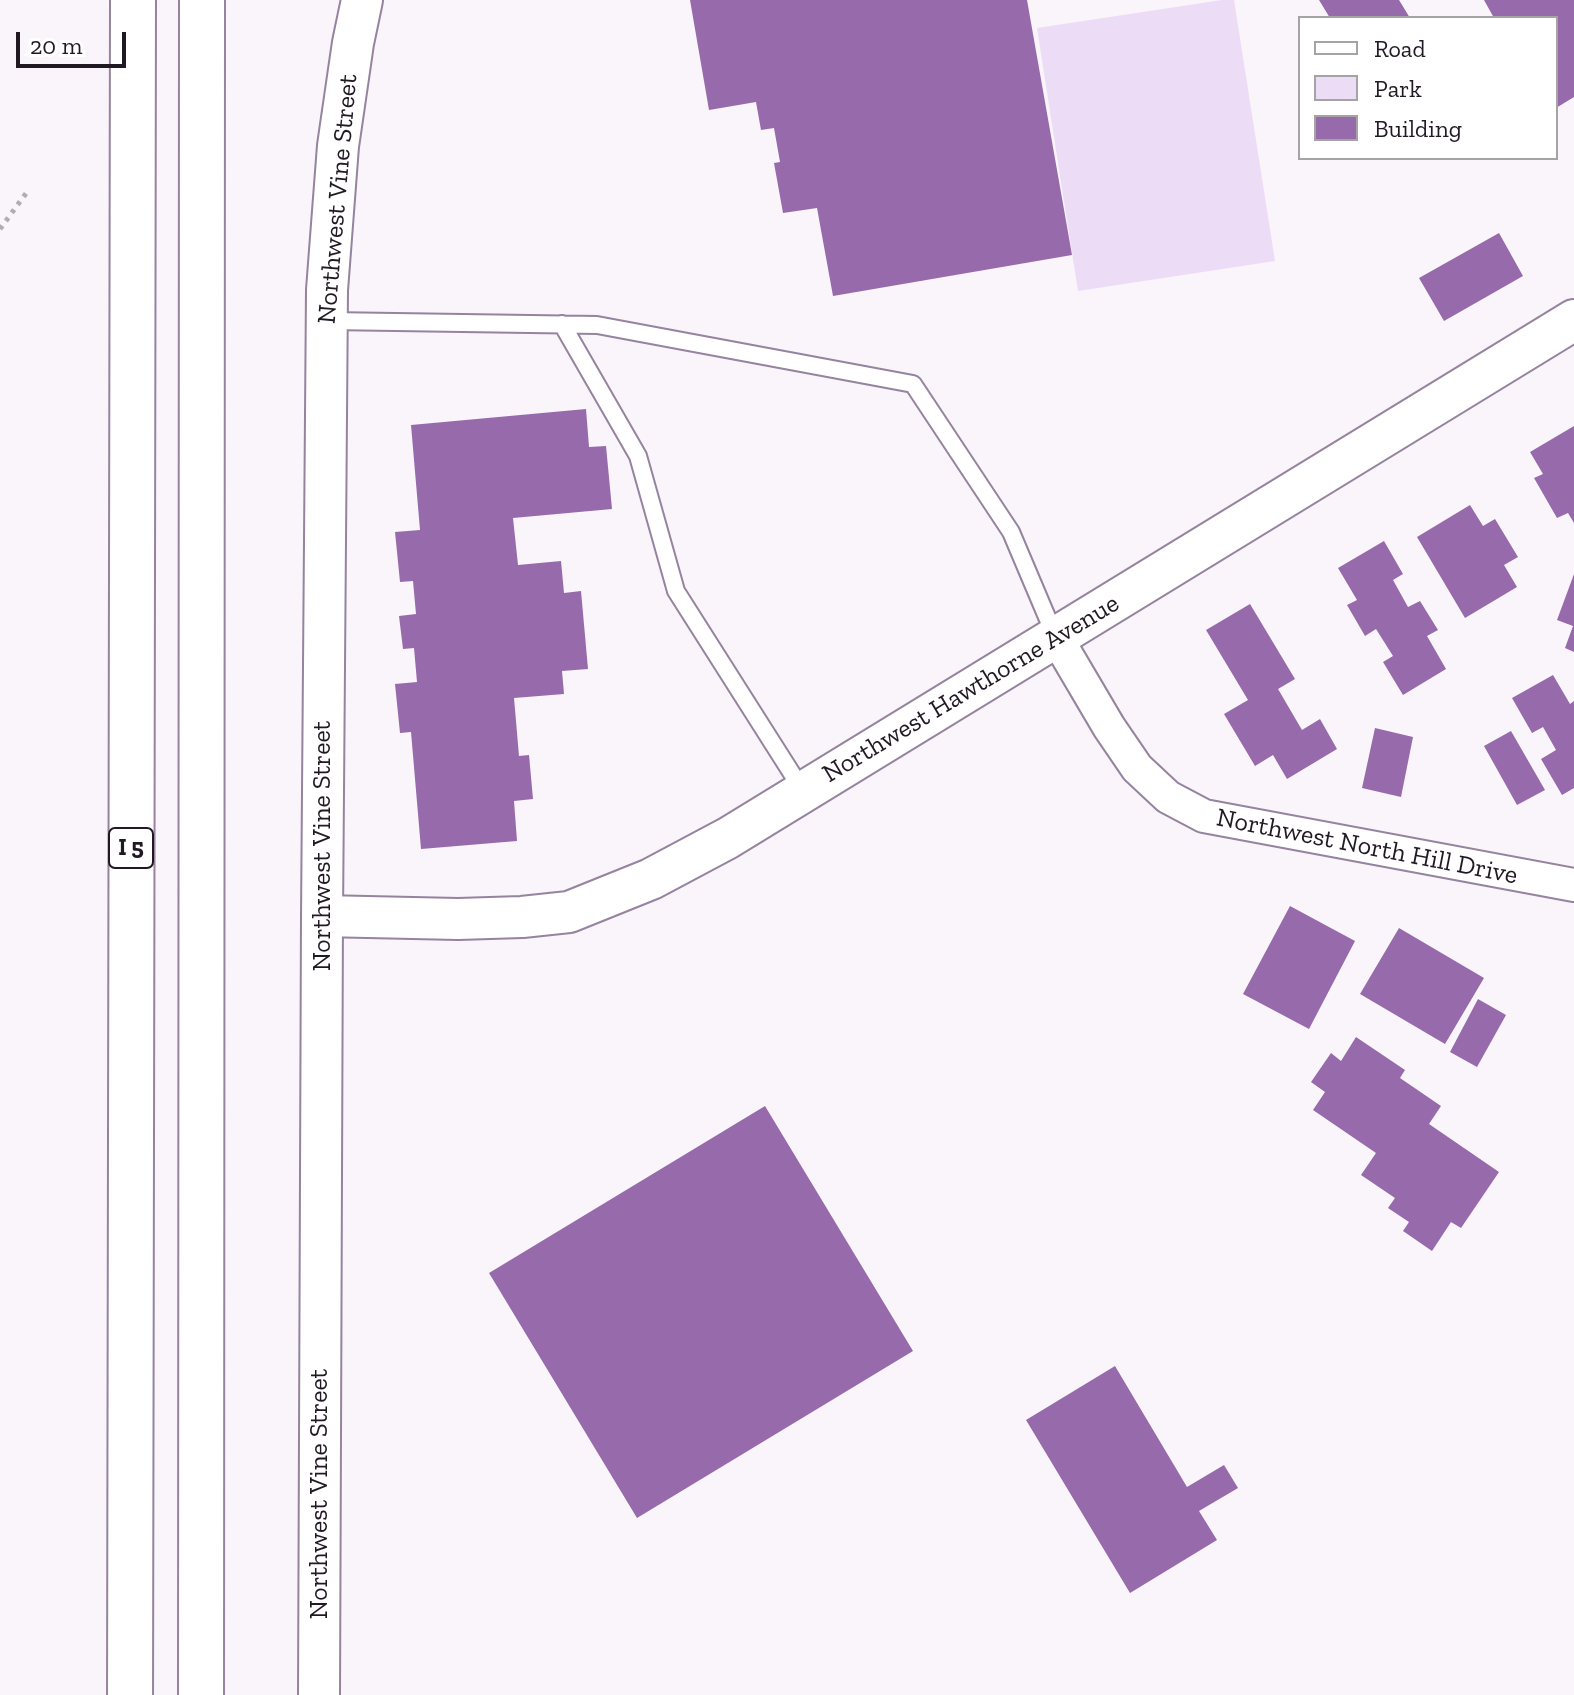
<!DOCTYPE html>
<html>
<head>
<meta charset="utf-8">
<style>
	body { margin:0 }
	#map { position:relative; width:1574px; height:1695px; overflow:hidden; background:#f9f5fb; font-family:"Zilla Slab",serif }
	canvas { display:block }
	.legend { position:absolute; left:1298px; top:16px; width:260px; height:144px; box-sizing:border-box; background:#fff; border:2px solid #a6a3a7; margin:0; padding:10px 14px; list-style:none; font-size:24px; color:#201923 }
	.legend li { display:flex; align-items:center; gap:16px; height:40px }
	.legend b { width:40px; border:2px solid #a6a3a7 }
	.scale { position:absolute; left:16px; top:32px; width:110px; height:36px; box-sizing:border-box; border:4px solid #201923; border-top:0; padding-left:10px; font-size:24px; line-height:28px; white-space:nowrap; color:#201923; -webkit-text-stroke:6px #fff; paint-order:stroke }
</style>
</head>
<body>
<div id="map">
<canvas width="1574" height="1695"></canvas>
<ul class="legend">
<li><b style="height:10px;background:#fff"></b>Road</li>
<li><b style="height:22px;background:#eddcf6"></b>Park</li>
<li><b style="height:22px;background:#976aac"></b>Building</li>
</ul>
<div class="scale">20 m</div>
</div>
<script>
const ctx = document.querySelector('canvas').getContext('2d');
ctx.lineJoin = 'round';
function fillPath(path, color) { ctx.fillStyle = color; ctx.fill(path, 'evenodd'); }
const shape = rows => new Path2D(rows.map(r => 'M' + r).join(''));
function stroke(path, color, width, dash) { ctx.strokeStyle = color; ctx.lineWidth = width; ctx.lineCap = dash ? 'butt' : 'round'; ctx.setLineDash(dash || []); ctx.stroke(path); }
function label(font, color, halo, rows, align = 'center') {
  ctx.font = font + ' "Zilla Slab",serif'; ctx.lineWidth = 8; ctx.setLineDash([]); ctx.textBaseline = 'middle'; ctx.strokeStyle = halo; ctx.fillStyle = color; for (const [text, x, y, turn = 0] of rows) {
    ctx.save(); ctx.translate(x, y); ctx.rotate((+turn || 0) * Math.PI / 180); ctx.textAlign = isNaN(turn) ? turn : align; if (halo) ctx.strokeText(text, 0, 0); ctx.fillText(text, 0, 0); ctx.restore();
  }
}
const green = shape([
	[1222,0,1234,0,1275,261,1078,291,1037,28]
]);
const building = shape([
	[690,0,1027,0,1072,255,833,296,817,208,783,213,774,163,780,162,774,128,761,130,756,102,709,110],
	[1319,0,1399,0,1410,18,1330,18],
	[1484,0,1574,0,1574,97,1556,108,1556,18,1494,18],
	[1499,233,1523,276,1444,321,1419,278],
	[586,409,589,447,606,446,612,509,513,518,518,565,561,561,564,593,581,591,588,669,562,671,564,694,514,698,519,756,529,755,533,799,514,801,517,841,421,849,411,732,400,733,395,684,417,682,414,648,403,649,399,616,416,614,413,581,400,582,395,532,420,530,411,425],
	[1574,426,1574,523,1568,513,1557,518,1534,478,1543,474,1530,452],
	[1470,505,1483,526,1495,519,1518,557,1504,565,1517,587,1465,618,1417,537],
	[1384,541,1403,574,1393,580,1408,607,1420,601,1438,630,1427,636,1446,669,1403,695,1383,662,1393,656,1376,629,1365,636,1347,605,1357,600,1338,568],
	[1574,574,1574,652,1565,648,1573,626,1557,620],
	[1250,604,1295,679,1278,689,1302,730,1320,719,1337,749,1287,779,1273,755,1255,766,1224,714,1248,700,1206,630],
	[1553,675,1570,704,1574,701,1574,788,1562,795,1541,759,1556,750,1543,727,1532,733,1512,698],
	[1375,728,1413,737,1401,797,1362,788],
	[1511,731,1545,790,1517,805,1484,746],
	[1290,906,1355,941,1309,1029,1243,994],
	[1399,928,1484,978,1445,1044,1360,994],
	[1478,999,1506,1015,1477,1067,1450,1052],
	[1356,1037,1405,1070,1400,1078,1441,1106,1429,1124,1499,1172,1461,1228,1451,1222,1432,1251,1403,1231,1409,1222,1388,1208,1395,1198,1361,1175,1376,1153,1313,1110,1325,1092,1311,1082,1331,1053,1341,1061],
	[765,1106,913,1351,637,1518,489,1273],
	[1115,1366,1187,1487,1224,1465,1238,1488,1199,1511,1217,1540,1130,1593,1026,1420]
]);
const path = shape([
	[0,229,27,192]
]);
const service = shape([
	[328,321,597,325,913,384,1011,532,1055,636],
	[562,324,638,456,676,591,803,791]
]);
const minor = shape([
	[1056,637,1109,727,1137,768,1168,797,1204,816,1574,885]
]);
const tertiary = shape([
	[322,916,458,919,522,917,569,912,651,879,728,838,1574,320],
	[319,1695,322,916,327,290,338,146,353,43,362,0]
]);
const motorway = shape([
	[130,1695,133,0],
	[201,1695,202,0]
]);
const shields = [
	[131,848,44]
];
const shieldNames = [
	["I 5",131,848]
];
const streetNames = [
	["Northwest Vine Street",338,199,-85],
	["Northwest Hawthorne Avenue",971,689,-31],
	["Northwest Vine Street",323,846,-90],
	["Northwest North Hill Drive",1367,847,11],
	["Northwest Vine Street",320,1494,-90]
];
fillPath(green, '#eddcf6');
fillPath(building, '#976aac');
stroke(service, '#95839f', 20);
stroke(minor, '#95839f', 36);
stroke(tertiary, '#95839f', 44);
stroke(motorway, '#95839f', 48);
stroke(path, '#b2adb4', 5, [4, 6]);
stroke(service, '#fff', 16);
stroke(minor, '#fff', 32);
stroke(tertiary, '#fff', 40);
stroke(motorway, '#fff', 44);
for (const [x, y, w] of shields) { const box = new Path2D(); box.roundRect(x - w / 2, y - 20, w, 40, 6); ctx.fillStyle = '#fff'; ctx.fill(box); stroke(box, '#201923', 2); }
label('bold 24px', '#201923', null, shieldNames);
label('26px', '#201923', '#fff', streetNames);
</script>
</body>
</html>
